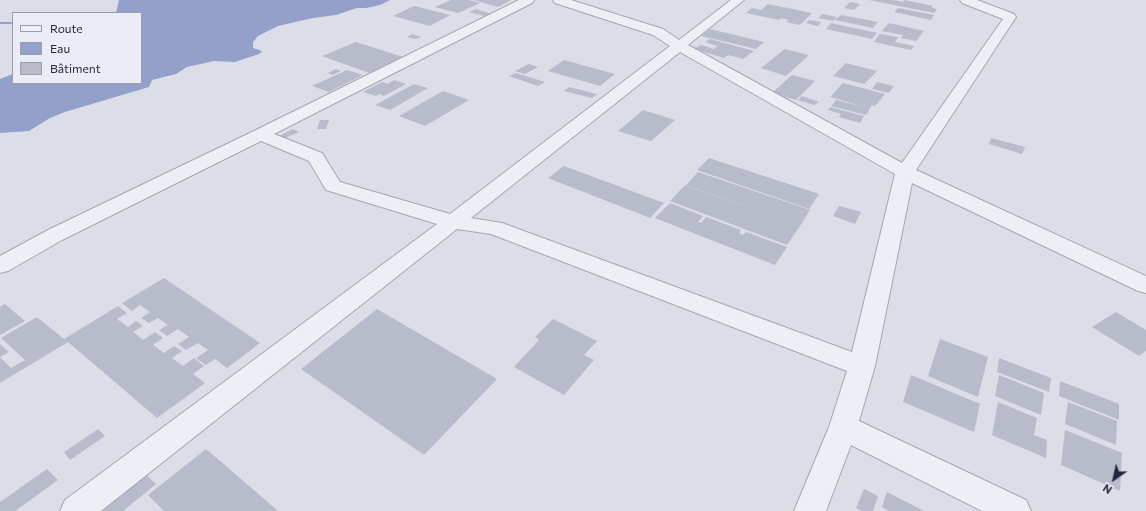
<!DOCTYPE html>
<html>
<head>
<meta charset="utf-8">
<style>
	body { margin:0 }
	#map { position:relative; width:1146px; height:511px; overflow:hidden; background:#dbdde7; font-family:Commissioner,sans-serif }
	canvas { display:block }
	.legend { position:absolute; left:12px; top:12px; width:130px; height:72px; box-sizing:border-box; background:#ebecf5; border:1px solid #9b9dac; margin:0; padding:5px 7px; list-style:none; font-size:12px; color:#24273e }
	.legend li { display:flex; align-items:center; gap:8px; height:20px }
	.legend b { width:20px; border:1px solid #9b9dac }
	.north { position:absolute; left:1094px; top:459px; width:40px; height:40px; -webkit-text-stroke:3px #ebecf5; paint-order:stroke; rotate:214deg; font-size:11px; font-weight:700; line-height:16px; text-align:center; color:#24273e }
	.north::after { content:''; display:block; margin:auto; width:14px; height:18px; background:#24273e; clip-path:polygon(50% 0,100% 100%,50% 72%,0 100%) }
</style>
</head>
<body>
<div id="map">
<canvas width="1146" height="511"></canvas>
<ul class="legend">
<li><b style="height:5px;background:#eeeff5"></b>Route</li>
<li><b style="height:11px;background:#93a0ca"></b>Eau</li>
<li><b style="height:11px;background:#b8bbca"></b>Bâtiment</li>
</ul>
<div class="north">N</div>
</div>
<script>
const ctx = document.querySelector('canvas').getContext('2d');
ctx.lineJoin = 'round';
function fillPath(path, color) { ctx.fillStyle = color; ctx.fill(path, 'evenodd'); }
const shape = rows => new Path2D(rows.map(r => 'M' + r).join(''));
function stroke(path, color, width, dash) { ctx.strokeStyle = color; ctx.lineWidth = width; ctx.lineCap = dash ? 'butt' : 'round'; ctx.setLineDash(dash || []); ctx.stroke(path); }
const water = shape([
	[119,0,390,0,380,5,366,8,357,8,336,15,313,18,278,26,258,36,253,42,253,48,262,51,259,54,235,62,214,61,187,67,176,74,152,80,149,87,65,112,50,118,29,131,0,133,0,79,13,74,13,83,141,83,141,13,116,13]
]);
const stream = shape([
	[0,22,13,22,13,24,0,24,0,22]
]);
const building = shape([
	[451,0,469,0,480,3,458,13,435,7],
	[474,0,511,0,498,7],
	[869,0,894,0,903,2,904,0,933,6,932,8,937,9,934,13],
	[850,2,860,4,854,10,844,8],
	[768,4,812,13,800,25,786,22,789,20,781,18,779,20,746,13,752,8,761,10],
	[414,6,450,15,430,26,393,16],
	[898,8,934,15,931,20,894,12],
	[476,9,494,15,488,17,469,12],
	[823,14,837,17,833,21,818,18],
	[841,15,878,22,873,28,835,20],
	[809,20,821,22,818,26,806,23],
	[831,23,877,33,872,39,826,29],
	[889,23,924,31,916,41,901,38,903,35,882,31],
	[710,29,764,42,756,49,701,36],
	[412,34,421,37,415,39,407,37],
	[880,34,898,37,895,42,914,46,911,50,874,42],
	[710,39,754,51,743,59,728,55,724,58,694,49,701,45,714,49,718,46,705,42],
	[356,42,403,57,369,73,322,56],
	[785,49,809,55,786,76,761,68],
	[564,60,615,74,600,86,548,71],
	[846,63,877,71,864,84,833,76],
	[529,64,538,67,525,74,515,71],
	[336,69,341,71,333,75,328,73],
	[347,70,363,75,329,92,312,86],
	[516,73,545,82,538,86,509,76],
	[792,75,815,81,796,100,772,93],
	[394,80,406,84,384,96,379,94,376,96,363,92,382,82,387,84],
	[877,82,894,86,889,93,872,89],
	[843,83,885,94,875,106,872,105,866,115,831,106,836,100,865,107,830,97],
	[414,84,428,88,390,110,375,105],
	[569,87,597,94,592,98,564,91],
	[443,91,469,100,425,126,399,116],
	[802,96,819,102,814,105,798,100],
	[830,107,864,116,860,123,839,117,841,114,828,110],
	[643,110,675,120,651,141,618,131],
	[320,120,329,120,326,129,317,129],
	[293,129,299,132,285,138,279,136],
	[991,138,1025,147,1022,154,989,144],
	[709,158,819,194,809,209,697,170],
	[564,166,664,203,650,218,548,178],
	[698,172,810,210,800,226,686,185],
	[685,185,800,226,787,245,670,201],
	[670,203,703,216,698,222,701,223,706,217,741,230,739,233,743,235,746,232,787,247,775,265,655,218],
	[839,206,861,212,855,224,833,216],
	[164,278,260,343,227,368,215,359,206,365,196,358,208,350,198,343,186,350,178,344,189,337,178,329,167,336,159,330,168,325,158,318,149,323,141,318,150,312,140,305,132,311,122,303],
	[5,304,25,321,0,335,0,307],
	[118,306,127,313,117,319,128,327,136,321,143,326,133,332,143,340,155,332,163,338,153,345,164,353,174,346,182,351,172,358,183,366,194,358,204,366,193,374,205,383,157,418,68,342,0,383,0,344,9,352,0,357,11,368,25,360,1,338,37,317,64,339],
	[377,309,497,379,424,455,301,369],
	[1116,312,1146,330,1146,351,1139,356,1092,327],
	[553,319,597,341,584,355,594,360,564,395,514,367,539,340,535,337],
	[940,339,988,357,978,397,928,376],
	[999,358,1051,378,1049,392,997,372],
	[911,375,980,404,974,432,903,402],
	[999,375,1044,393,1041,415,995,396],
	[1060,381,1119,404,1119,420,1059,396],
	[998,402,1037,418,1034,435,1047,440,1046,458,992,435],
	[1068,402,1117,421,1116,445,1065,424],
	[98,429,105,436,70,460,64,452],
	[1065,430,1122,453,1120,491,1061,465],
	[206,449,233,472,278,511,164,511,148,495],
	[47,469,58,480,15,511,0,511,0,502],
	[143,472,156,484,123,511,93,511],
	[864,489,878,496,873,511,862,511,856,508],
	[887,492,924,511,889,511,882,507]
]);
const street = shape([
	[519,0,534,0,532,3,274,134,322,153,340,182,450,214,670,46,653,35,555,3,553,0,571,0,663,29,679,40,731,0,744,0,688,45,902,163,1003,19,962,3,960,0,977,0,1014,14,1016,17,916,170,1146,276,1146,293,1138,291,912,183,875,366,859,421,1026,500,1031,511,982,511,851,445,826,511,794,511,829,427,847,371,491,234,457,229,101,511,60,511,65,500,437,224,326,190,309,161,261,141,62,240,8,271,0,273,0,256,48,230,254,131,519,0],
	[680,52,895,174,852,352,502,223,471,218,680,52]
]);
fillPath(water, '#93a0ca');
fillPath(stream, '#93a0ca');
fillPath(building, '#b8bbca');
stroke(street, '#a4a6b4', 2);
fillPath(street, '#eeeff5');
</script>
</body>
</html>
